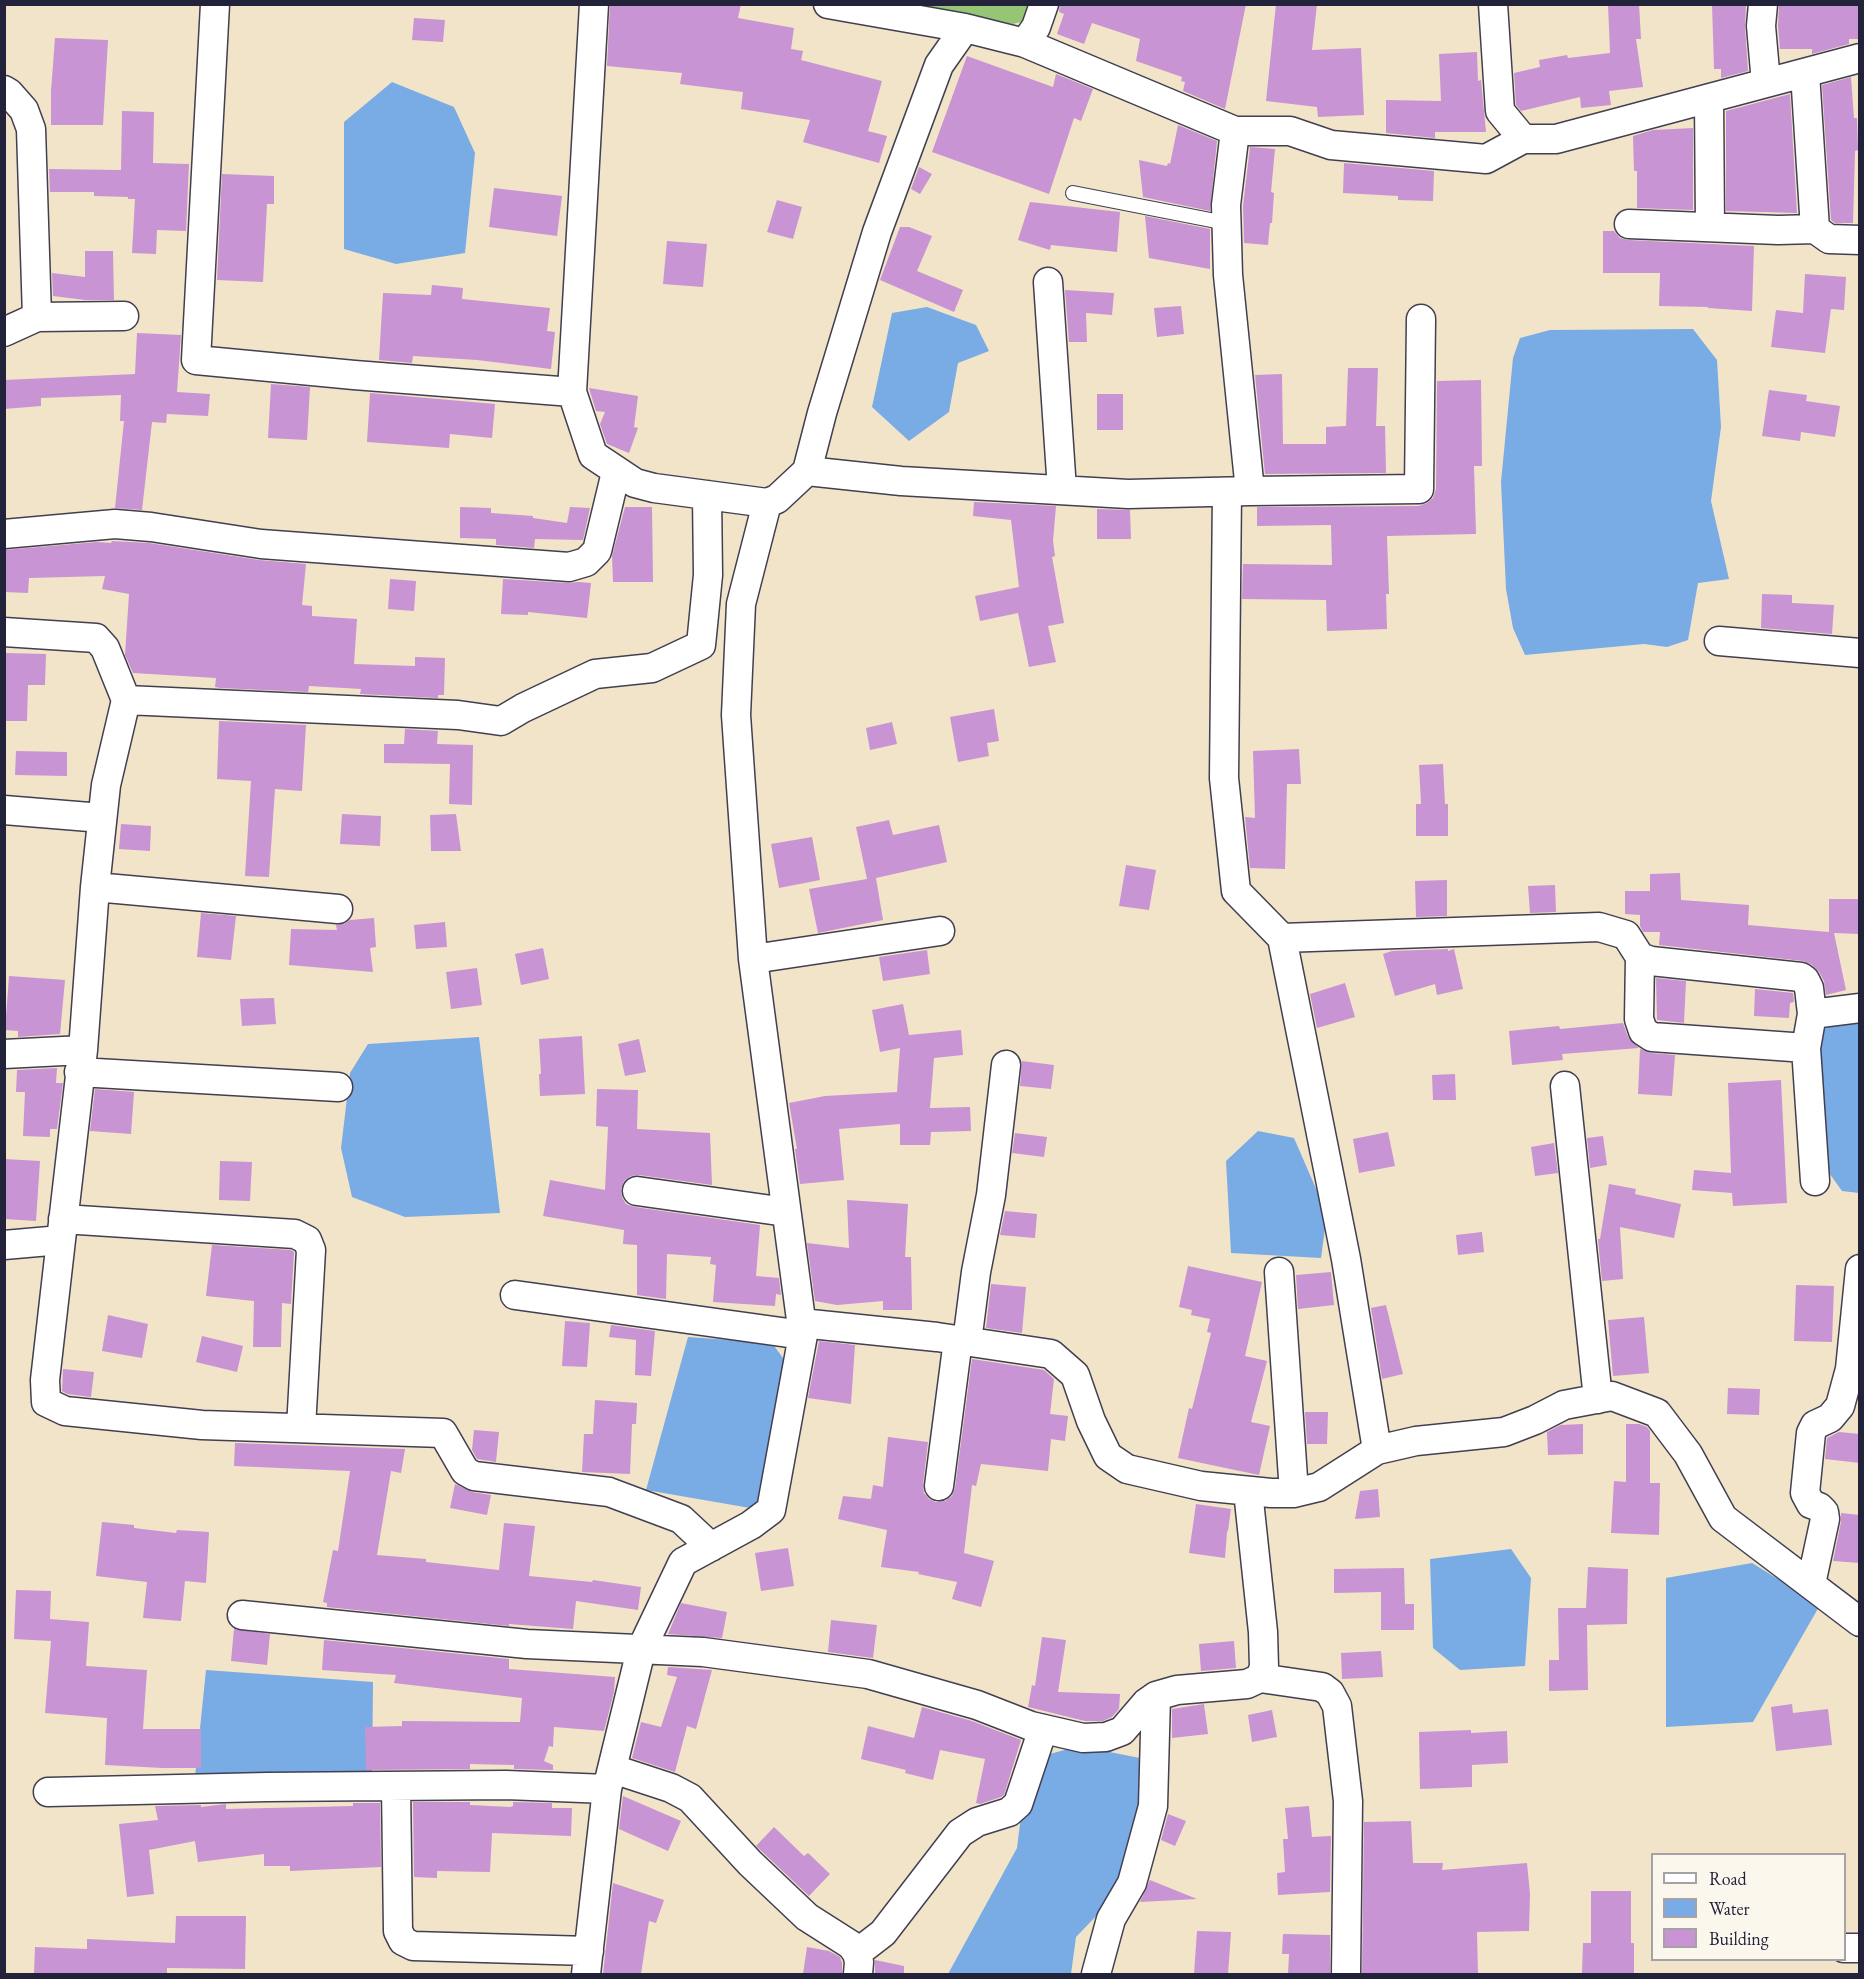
<!DOCTYPE html>
<html>
<head>
<meta charset="utf-8">
<style>
	body { margin:0 }
	#map { position:relative; width:1864px; height:1979px; overflow:hidden; background:#f2e4c8; font-family:"EB Garamond",serif }
	canvas { display:block }
	.frame { position:absolute; inset:0; border:6px solid #22223b; pointer-events:none }
	.legend { position:absolute; left:1651px; top:1853px; width:195px; height:108px; box-sizing:border-box; background:#fbf7ec; border:2px solid #a4a2a5; margin:0; padding:8px 10px; list-style:none; font-size:18px; color:#22223b }
	.legend li { display:flex; align-items:center; gap:12px; height:30px }
	.legend b { width:30px; border:2px solid #a4a2a5 }
</style>
</head>
<body>
<div id="map">
<canvas width="1864" height="1979"></canvas>
<div class="frame"></div>
<ul class="legend">
<li><b style="height:8px;background:#fff"></b>Road</li>
<li><b style="height:16px;background:#79abe5"></b>Water</li>
<li><b style="height:16px;background:#c894d3"></b>Building</li>
</ul>
</div>
<script>
const ctx = document.querySelector('canvas').getContext('2d');
ctx.lineJoin = 'round';
function fillPath(path, color) { ctx.fillStyle = color; ctx.fill(path, 'evenodd'); }
const shape = rows => new Path2D(rows.map(r => 'M' + r).join(''));
function stroke(path, color, width, dash) { ctx.strokeStyle = color; ctx.lineWidth = width; ctx.lineCap = dash ? 'butt' : 'round'; ctx.setLineDash(dash || []); ctx.stroke(path); }
const green = shape([
	[908,5,1034,5,1028,20,1013,24]
]);
const water = shape([
	[392,82,454,107,475,153,465,253,396,264,344,249,344,122],
	[927,307,976,325,989,351,958,363,949,412,909,441,872,407,892,313],
	[1693,329,1717,360,1721,427,1711,501,1729,579,1698,583,1688,640,1667,647,1644,644,1525,655,1513,628,1506,589,1501,482,1513,358,1520,338,1550,330],
	[1859,1022,1859,1193,1842,1191,1819,1159,1810,1030],
	[479,1037,500,1213,405,1217,352,1197,341,1148,350,1073,368,1044],
	[1258,1131,1294,1138,1327,1214,1321,1258,1231,1253,1226,1161],
	[688,1337,772,1343,791,1369,756,1509,646,1490],
	[1511,1549,1531,1578,1525,1666,1460,1670,1433,1648,1430,1559],
	[1752,1563,1820,1605,1753,1722,1666,1727,1666,1578],
	[206,1670,373,1682,372,1779,195,1777],
	[1079,1746,1140,1758,1150,1795,1128,1883,1076,1937,1071,1974,948,1974,1017,1848,1028,1760]
]);
const building = shape([
	[610,4,741,4,738,18,794,28,791,49,803,51,801,60,882,81,868,131,887,136,879,163,803,142,810,120,741,109,743,92,680,84,682,73,607,66],
	[1060,4,1246,4,1225,109,1183,91,1185,82,1181,81,1182,77,1136,61,1140,39,1092,23,1084,44,1057,34,1064,14,1059,12],
	[1276,4,1317,4,1312,50,1361,48,1364,115,1318,117,1317,107,1266,101],
	[1608,4,1639,4,1641,39,1636,39,1643,87,1609,91,1611,105,1581,108,1580,97,1521,111,1516,105,1514,73,1540,67,1539,60,1567,55,1568,58,1610,53],
	[1712,4,1746,4,1745,27,1748,71,1721,78,1721,69,1714,69],
	[1779,4,1860,4,1860,39,1849,39,1849,44,1812,54,1812,49,1780,49,1778,26],
	[414,18,445,20,443,42,412,40],
	[55,38,108,40,103,125,51,125,51,91],
	[1477,52,1478,81,1481,80,1486,132,1435,132,1435,138,1386,133,1386,100,1441,101,1439,54],
	[967,56,1053,87,1056,74,1093,89,1081,121,1074,118,1049,194,932,152],
	[1851,77,1854,118,1857,118,1858,150,1855,151,1853,223,1835,223,1831,220,1822,85],
	[1790,94,1797,213,1726,211,1726,111],
	[122,111,154,112,153,163,189,164,186,231,157,230,156,254,132,253,135,199,128,199,128,197,94,196,94,192,50,192,49,169,121,170],
	[1178,125,1217,141,1210,211,1143,197,1139,160,1167,166,1168,163,1170,164],
	[1693,128,1693,210,1637,208,1637,171,1634,171,1633,136,1653,130],
	[1250,147,1275,149,1271,192,1274,193,1272,223,1270,223,1268,245,1244,243,1243,206],
	[1344,163,1434,171,1433,201,1398,200,1398,196,1343,193],
	[919,167,932,174,920,194,911,189],
	[222,174,274,176,274,204,267,204,263,282,217,280],
	[494,188,562,196,557,236,489,227],
	[777,200,802,207,793,239,767,232],
	[1030,202,1120,212,1117,252,1051,245,1050,250,1018,240],
	[1145,216,1210,229,1210,269,1149,258],
	[900,227,909,227,932,236,917,271,963,290,954,312,880,280],
	[1603,231,1614,231,1620,238,1628,240,1754,246,1752,311,1708,308,1708,307,1659,306,1660,273,1603,273],
	[667,241,707,244,703,287,663,284],
	[85,251,113,251,114,300,85,300,53,296,52,273,85,277],
	[1805,274,1846,277,1844,310,1831,309,1825,353,1771,347,1776,310,1803,313],
	[432,285,463,288,462,299,550,308,547,331,555,332,551,369,477,360,413,356,412,363,379,360,383,293,431,295],
	[1065,290,1114,293,1112,315,1086,313,1087,342,1069,342],
	[1181,306,1184,334,1157,337,1154,308],
	[137,333,181,335,177,392,210,394,208,416,167,414,166,423,152,422,142,510,115,508,124,421,120,421,121,395,41,398,41,406,4,409,4,380,135,374],
	[1348,368,1378,368,1376,426,1385,426,1386,473,1265,474,1255,375,1282,374,1283,444,1326,444,1326,427,1346,426],
	[1481,380,1482,466,1474,466,1476,534,1387,536,1389,594,1386,594,1387,629,1327,631,1326,600,1242,599,1243,564,1332,565,1331,525,1257,526,1257,507,1419,506,1427,503,1433,498,1436,489,1437,381],
	[271,384,310,387,307,440,268,438],
	[589,388,638,396,634,427,638,428,629,453,607,444,600,424,605,412,596,411],
	[1769,390,1807,395,1806,401,1840,406,1835,437,1801,432,1800,441,1762,436],
	[370,393,495,404,492,438,450,434,449,448,367,442],
	[1097,394,1123,394,1123,430,1097,430],
	[974,502,1056,506,1053,541,1055,556,1052,557,1064,623,1048,626,1056,662,1029,667,1018,613,980,621,975,596,1019,587,1011,520,973,516],
	[460,507,491,508,491,513,533,516,533,518,567,523,570,507,590,508,583,540,535,539,534,548,496,545,496,539,460,538],
	[625,507,652,507,653,582,613,582,612,556],
	[1097,509,1130,510,1131,539,1097,539],
	[112,541,149,543,259,560,306,564,302,605,312,606,312,616,357,619,354,664,415,666,415,657,445,658,444,695,438,695,438,698,360,694,361,689,309,686,308,692,220,688,215,687,216,678,133,673,125,655,129,594,102,589,105,576,29,578,28,593,4,592,4,550,97,542,111,543],
	[390,579,416,581,414,611,388,609],
	[503,579,568,583,578,582,591,583,587,618,528,612,528,615,501,614],
	[1762,594,1792,595,1792,603,1834,605,1832,634,1761,628],
	[4,653,46,654,45,685,28,685,27,721,4,721],
	[994,709,999,741,987,743,989,756,958,762,950,717],
	[219,721,306,725,302,791,275,789,269,877,245,876,251,781,217,779],
	[892,722,897,744,870,750,866,728],
	[405,729,438,731,437,744,473,745,472,805,449,804,450,764,384,763,384,744,404,744],
	[1299,749,1301,784,1287,784,1285,869,1250,868,1245,817,1255,818,1253,751],
	[16,751,67,752,67,776,15,775],
	[1443,764,1445,804,1448,804,1448,836,1416,836,1416,804,1421,804,1419,765],
	[342,814,381,816,380,846,340,844],
	[456,814,461,851,431,851,430,815],
	[889,820,893,835,939,825,947,862,876,878,883,920,818,933,809,889,867,879,856,827],
	[121,824,151,826,150,851,119,849],
	[812,837,820,880,779,888,771,844],
	[1126,865,1156,870,1149,910,1119,906],
	[1680,873,1681,900,1749,905,1748,925,1829,932,1829,899,1860,899,1860,934,1834,933,1846,990,1826,995,1824,981,1819,972,1811,964,1803,961,1659,945,1660,932,1643,932,1640,926,1640,915,1625,914,1625,891,1650,891,1650,874],
	[1447,880,1447,916,1416,917,1415,881],
	[1555,885,1556,912,1530,913,1528,886],
	[201,913,236,916,231,960,197,957],
	[374,918,376,947,370,948,373,972,289,965,291,929,337,930,336,925,344,924,350,920],
	[445,922,447,947,416,949,414,925],
	[543,948,549,979,521,985,515,954],
	[1448,949,1448,951,1454,949,1463,989,1437,995,1435,984,1395,996,1383,954,1392,951],
	[927,950,930,974,883,981,879,957],
	[477,968,482,1005,451,1009,446,972],
	[9,976,65,980,60,1034,18,1037,18,1031,5,1030],
	[1656,978,1686,981,1684,1023,1657,1020],
	[1345,983,1355,1017,1317,1028,1310,994],
	[1755,989,1793,993,1794,1002,1790,1003,1789,1018,1754,1016],
	[274,998,276,1024,242,1026,240,999],
	[903,1004,909,1035,961,1030,963,1055,934,1058,930,1108,970,1107,971,1131,931,1132,930,1145,900,1145,900,1124,839,1129,844,1180,800,1184,795,1149,797,1149,789,1103,825,1096,897,1092,900,1048,880,1052,872,1010],
	[1623,1023,1628,1037,1639,1048,1562,1054,1563,1060,1512,1065,1509,1031,1559,1026,1560,1029],
	[582,1036,585,1094,540,1096,539,1074,541,1074,539,1039],
	[639,1039,646,1072,625,1076,618,1044],
	[1640,1049,1651,1053,1675,1055,1672,1096,1638,1094],
	[1022,1061,1054,1065,1051,1089,1020,1086],
	[57,1068,56,1083,63,1083,57,1129,50,1129,50,1137,23,1136,25,1092,16,1092,17,1070],
	[1455,1074,1456,1100,1433,1100,1432,1075],
	[1781,1080,1787,1203,1733,1206,1732,1193,1692,1190,1694,1170,1731,1173,1728,1083],
	[95,1089,134,1092,131,1134,90,1131],
	[597,1089,638,1090,637,1129,710,1133,712,1185,639,1175,631,1176,624,1181,621,1189,622,1197,626,1204,635,1207,760,1225,756,1276,779,1278,781,1295,776,1294,775,1306,713,1302,716,1265,710,1264,711,1257,667,1254,666,1299,637,1295,637,1245,623,1244,624,1230,543,1216,550,1180,605,1190,608,1127,596,1126],
	[1388,1132,1395,1166,1359,1173,1353,1139],
	[1015,1133,1047,1137,1044,1157,1012,1153],
	[1603,1136,1607,1165,1590,1168,1587,1138],
	[1554,1143,1558,1173,1535,1176,1531,1147],
	[4,1159,40,1161,36,1221,4,1219],
	[220,1161,252,1162,250,1201,219,1200],
	[1609,1184,1636,1189,1635,1194,1681,1204,1674,1238,1620,1227,1623,1279,1602,1281,1598,1239,1600,1239],
	[847,1200,908,1204,905,1257,911,1257,912,1310,883,1310,883,1301,837,1305,815,1301,807,1243,849,1248],
	[1005,1211,1037,1214,1035,1238,1000,1235],
	[1482,1232,1484,1252,1458,1255,1456,1235],
	[212,1245,291,1250,294,1252,291,1304,282,1303,281,1347,253,1347,254,1301,206,1296],
	[1188,1266,1262,1282,1245,1356,1267,1361,1251,1422,1270,1426,1259,1475,1178,1458,1189,1408,1192,1409,1211,1333,1207,1332,1210,1319,1191,1315,1192,1310,1179,1307],
	[1331,1272,1334,1305,1298,1309,1296,1275],
	[991,1284,1026,1287,1022,1333,986,1328],
	[1796,1285,1834,1286,1832,1342,1794,1341],
	[1386,1305,1403,1374,1382,1379,1371,1308],
	[108,1315,148,1324,142,1358,102,1351],
	[1644,1317,1649,1373,1613,1376,1608,1320],
	[565,1321,590,1323,587,1367,562,1366],
	[611,1325,655,1331,651,1376,635,1375,636,1340,609,1337],
	[202,1336,243,1346,237,1372,196,1362],
	[819,1341,855,1345,851,1404,808,1398],
	[972,1359,1044,1370,1054,1379,1050,1414,1068,1416,1065,1441,1051,1439,1048,1471,981,1464,976,1486,972,1485,964,1553,994,1561,981,1607,952,1599,957,1582,918,1574,919,1572,881,1567,887,1530,838,1519,843,1496,871,1499,873,1485,883,1487,888,1437,928,1442,923,1484,924,1493,929,1499,936,1502,945,1501,952,1496,955,1488],
	[63,1369,94,1372,91,1397,67,1394,62,1391],
	[1728,1388,1760,1389,1759,1415,1727,1414],
	[595,1400,637,1403,636,1424,632,1424,630,1474,582,1472,584,1434,593,1434],
	[1305,1412,1328,1412,1327,1444,1307,1444],
	[1583,1424,1583,1454,1548,1455,1547,1432,1561,1425],
	[1626,1424,1639,1424,1647,1427,1650,1431,1650,1483,1660,1483,1659,1535,1611,1533,1614,1481,1626,1482],
	[474,1430,499,1432,496,1462,477,1459,472,1450],
	[1839,1432,1860,1434,1860,1463,1825,1459,1827,1438],
	[235,1443,405,1449,401,1473,391,1471,377,1555,426,1559,426,1562,499,1570,504,1523,535,1526,529,1576,592,1582,593,1580,641,1587,638,1610,576,1601,573,1629,509,1624,509,1626,327,1607,327,1603,323,1602,333,1550,338,1551,350,1471,234,1466],
	[455,1484,472,1492,491,1495,487,1515,450,1508],
	[1378,1489,1380,1517,1355,1519,1360,1491],
	[1196,1504,1231,1509,1228,1531,1227,1532,1225,1558,1189,1553],
	[1841,1513,1860,1515,1860,1563,1833,1561,1841,1522],
	[102,1522,134,1525,134,1528,176,1533,177,1530,209,1532,206,1583,185,1581,181,1621,143,1618,147,1582,96,1576],
	[788,1548,794,1586,761,1591,755,1553],
	[1588,1567,1628,1569,1627,1624,1587,1625,1588,1690,1549,1691,1549,1660,1559,1660,1558,1608,1586,1608],
	[1404,1568,1405,1604,1414,1604,1414,1630,1381,1630,1381,1592,1334,1593,1334,1569],
	[16,1590,51,1591,50,1619,89,1622,86,1666,147,1670,143,1729,201,1729,201,1768,163,1768,105,1765,107,1718,45,1713,51,1641,14,1639],
	[681,1603,727,1612,722,1638,668,1634],
	[831,1620,877,1625,873,1658,828,1652],
	[234,1629,270,1634,267,1665,231,1661],
	[1042,1637,1066,1640,1058,1692,1120,1694,1119,1709,1112,1717,1103,1721,1085,1721,1028,1707,1032,1685,1035,1686],
	[324,1640,509,1659,509,1669,615,1677,614,1692,604,1731,554,1727,553,1747,549,1746,544,1761,553,1765,553,1770,514,1769,514,1765,470,1764,470,1769,366,1770,365,1727,402,1726,402,1721,520,1722,522,1698,394,1683,396,1675,322,1670],
	[1234,1641,1236,1668,1201,1671,1199,1644],
	[1381,1651,1383,1677,1342,1679,1341,1653],
	[668,1667,712,1670,696,1729,687,1726,675,1772,632,1758,641,1722,661,1727,677,1677,667,1675],
	[1204,1704,1208,1734,1172,1738,1172,1709],
	[1792,1704,1793,1713,1828,1709,1832,1745,1776,1751,1771,1707],
	[922,1707,972,1721,1021,1740,1004,1795,1001,1797,980,1804,976,1803,985,1759,940,1750,933,1780,905,1773,906,1770,861,1759,868,1726,914,1738],
	[1272,1710,1277,1737,1252,1742,1248,1715],
	[1471,1730,1471,1733,1507,1731,1508,1763,1472,1765,1472,1787,1420,1789,1419,1732],
	[623,1796,681,1821,668,1851,619,1829],
	[413,1802,470,1802,470,1805,510,1807,513,1806,513,1802,552,1803,552,1808,572,1808,571,1836,492,1833,490,1872,437,1871,437,1878,414,1877],
	[353,1803,380,1803,381,1867,290,1871,290,1866,264,1866,264,1854,198,1862,195,1841,149,1850,154,1894,127,1897,119,1824,158,1820,155,1806,201,1805,201,1807,226,1804,226,1809,353,1806],
	[1309,1806,1312,1837,1331,1836,1330,1892,1278,1895,1277,1873,1285,1872,1283,1839,1288,1839,1285,1808],
	[1168,1814,1186,1821,1175,1846,1161,1840],
	[1411,1821,1413,1863,1443,1863,1442,1870,1527,1863,1530,1894,1529,1931,1477,1932,1478,1974,1362,1974,1364,1822],
	[774,1827,804,1856,808,1853,830,1874,809,1896,756,1846],
	[1150,1880,1197,1899,1140,1902],
	[613,1883,664,1900,656,1923,649,1921,641,1974,603,1974],
	[1591,1891,1631,1891,1631,1943,1634,1943,1634,1973,1582,1973,1583,1943,1591,1943],
	[176,1916,246,1916,245,1969,167,1968,167,1974,34,1974,35,1947,87,1949,87,1939,175,1943],
	[1197,1931,1231,1932,1228,1974,1194,1974],
	[1283,1934,1330,1935,1330,1974,1288,1974,1289,1954,1282,1954],
	[807,1947,829,1951,840,1957,842,1963,842,1974,803,1974],
	[875,1960,904,1966,904,1974,875,1974]
]);
const service = shape([
	[1073,193,1226,223]
]);
const minor = shape([
	[215,4,196,360,354,375,572,392,593,455,635,483,654,488,767,503],
	[828,4,965,28],
	[1493,4,1500,111,1523,139,1556,139,1860,58],
	[1763,4,1761,26,1766,83],
	[1025,43,1235,131,1290,131,1331,145,1486,159,1523,139],
	[4,90,9,93,24,110,31,129,37,317],
	[1709,99,1710,227],
	[1629,224,1778,230,1815,229,1805,73],
	[1815,229,1829,239,1860,240],
	[1048,282,1062,490],
	[4,332,37,317,124,316],
	[572,392,594,4],
	[807,471,901,481,1128,494,1250,491,1228,275,1226,205,1235,131],
	[1250,491,1419,489,1421,319],
	[1227,492,1224,778,1236,891,1282,938,1599,927,1626,935,1640,957,1651,961,1801,977,1805,980,1809,988,1812,1014,1860,1008],
	[4,534,115,524,151,527,261,544,569,567,586,562,597,551,616,472],
	[4,632,96,638,105,648,126,700,106,785,95,887,83,1050,61,1240,4,1245],
	[1719,641,1860,653],
	[126,700,458,715,501,721,523,708,595,674,652,668,701,645,708,575,707,495],
	[4,810,102,818],
	[95,887,338,909],
	[1282,938,1346,1259,1377,1450],
	[1640,957,1639,1019,1643,1031,1652,1037,1806,1048,1812,1014],
	[753,959,940,931],
	[1806,1048,1815,1181],
	[4,1054,83,1050],
	[79,1072,338,1087],
	[1565,1086,1598,1399],
	[637,1191,786,1212],
	[63,1219,295,1234,307,1240,311,1250,301,1428],
	[61,1240,45,1380,46,1402,65,1411,202,1425,443,1433,465,1471,474,1476,609,1492,681,1519,711,1547],
	[1279,1272,1294,1493],
	[515,1295,803,1335],
	[801,1323,937,1337,1051,1354,1075,1375,1091,1421,1108,1456,1127,1469,1201,1486,1271,1493,1294,1493,1319,1487,1377,1450,1416,1441,1504,1432,1535,1420,1564,1405,1612,1396,1657,1413,1688,1454,1723,1518,1860,1622],
	[967,1342,976,1272,991,1195,1006,1065],
	[939,1486,958,1340],
	[1811,1584,1825,1519,1824,1512,1819,1507,1811,1504,1805,1493,1811,1433,1815,1425,1830,1418,1840,1406,1850,1369,1860,1269],
	[242,1615,527,1644,703,1652,868,1674,977,1705,1031,1726,1083,1738,1106,1737,1122,1731,1146,1703,1156,1696,1177,1690,1247,1684,1260,1678,1264,1667,1263,1632,1248,1491],
	[1260,1678,1322,1687,1330,1693,1337,1706,1348,1801,1346,1974],
	[613,1769,671,1788,690,1798,750,1863,807,1917,851,1945,857,1953,859,1962,858,1974],
	[396,1786,398,1931,403,1941,413,1946,589,1951],
	[48,1792,267,1787,506,1785,607,1789],
	[1844,1948,1860,1948],
	[857,1953,883,1933,960,1833,977,1822,1009,1812,1018,1804,1043,1729],
	[586,1974,607,1789,641,1650,683,1562,751,1525,771,1510,803,1335,753,959,736,715,741,604,767,503,777,499,807,471,822,413,877,232,939,65,965,28,1025,43,1036,27,1044,4],
	[1096,1974,1111,1919,1132,1883,1153,1806,1156,1696]
]);
fillPath(green, '#96c675');
fillPath(water, '#79abe5');
fillPath(building, '#c894d3');
stroke(service, '#413f50', 16);
stroke(minor, '#413f50', 31);
stroke(service, '#fff', 14);
stroke(minor, '#fff', 28);
</script>
</body>
</html>
